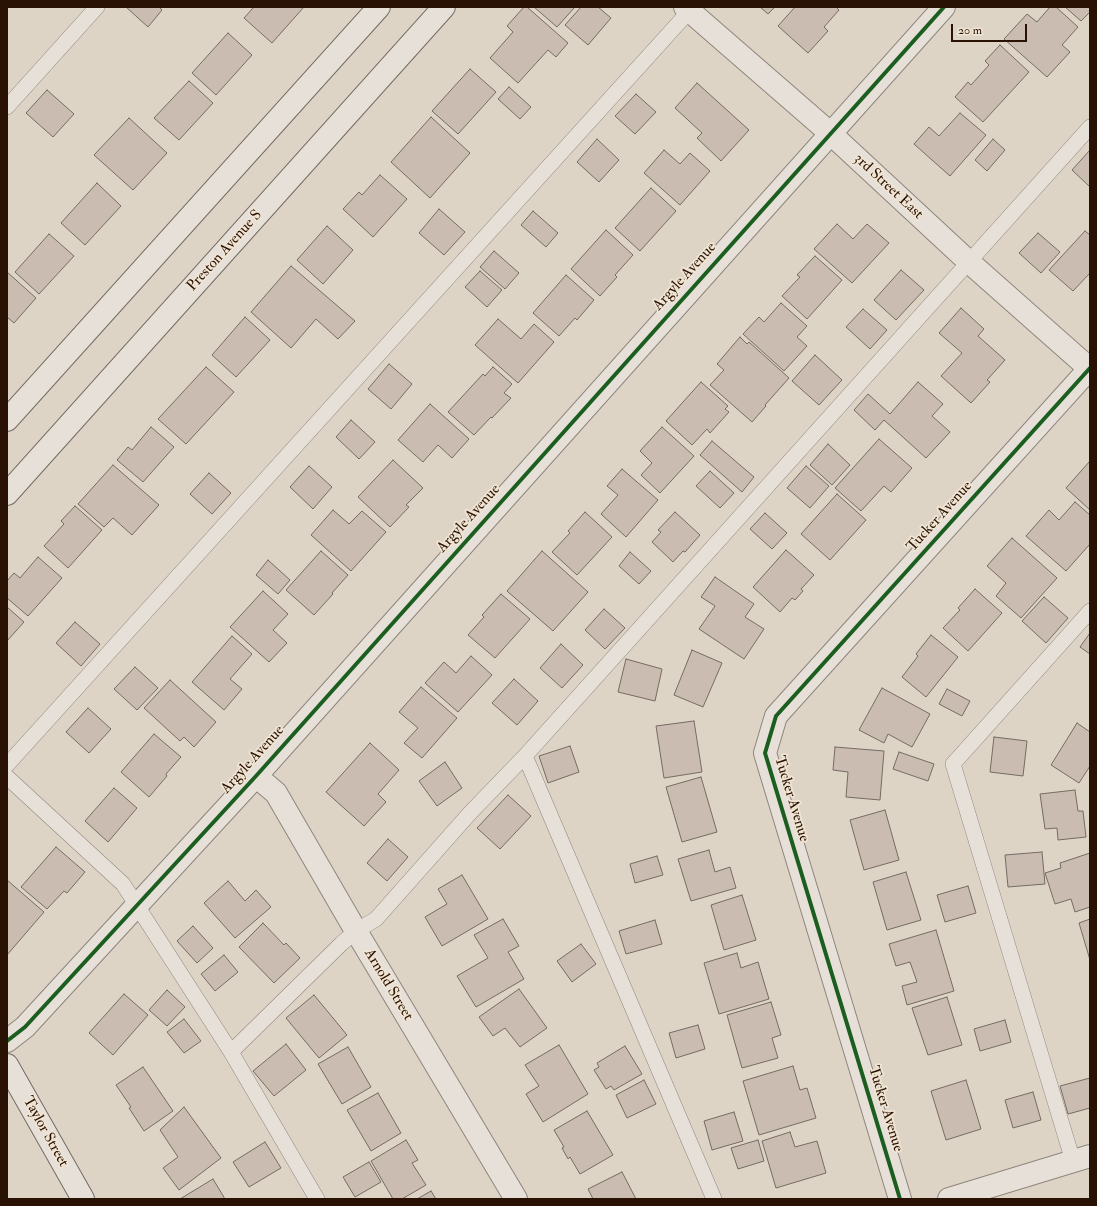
<!DOCTYPE html>
<html>
<head>
<meta charset="utf-8">
<style>
	body { margin:0 }
	#map { position:relative; width:1097px; height:1206px; overflow:hidden; background:#ded4c6; font-family:"IM FELL Double Pica",serif }
	canvas { display:block }
	.frame { position:absolute; inset:0; border:8px solid #291204; pointer-events:none }
	.scale { position:absolute; left:951px; top:24px; width:76px; height:18px; box-sizing:border-box; border:2px solid #291204; border-top:0; padding-left:5px; font-size:12px; line-height:14px; white-space:nowrap; color:#291204; -webkit-text-stroke:3px #f0e4d3; paint-order:stroke }
</style>
</head>
<body>
<div id="map">
<canvas width="1097" height="1206"></canvas>
<div class="frame"></div>
<div class="scale">20 m</div>
</div>
<script>
const ctx = document.querySelector('canvas').getContext('2d');
ctx.lineJoin = 'round';
function fillPath(path, color) { ctx.fillStyle = color; ctx.fill(path, 'evenodd'); }
const shape = rows => new Path2D(rows.map(r => 'M' + r).join(''));
function stroke(path, color, width, dash) { ctx.strokeStyle = color; ctx.lineWidth = width; ctx.lineCap = dash ? 'butt' : 'round'; ctx.setLineDash(dash || []); ctx.stroke(path); }
function label(font, color, halo, rows, align = 'center') {
  ctx.font = font + ' "IM FELL Double Pica",serif'; ctx.lineWidth = 3.5; ctx.setLineDash([]); ctx.textBaseline = 'middle'; ctx.strokeStyle = halo; ctx.fillStyle = color; for (const [text, x, y, turn = 0] of rows) {
    ctx.save(); ctx.translate(x, y); ctx.rotate((+turn || 0) * Math.PI / 180); ctx.textAlign = isNaN(turn) ? turn : align; if (halo) ctx.strokeText(text, 0, 0); ctx.fillText(text, 0, 0); ctx.restore();
  }
}
const building = shape([
	[126,7,159,7,162,10,148,27,126,7],
	[254,7,304,7,272,43,244,18,254,7],
	[524,7,527,7,568,43,556,57,548,50,518,83,490,58,513,32,507,26,524,7],
	[534,7,575,7,557,27,534,7],
	[581,7,598,7,611,18,588,45,565,25,581,7],
	[760,7,775,7,768,14,760,7],
	[795,7,836,7,839,10,824,27,828,31,808,53,778,26,795,7],
	[1050,7,1056,7,1078,27,1062,45,1070,52,1047,77,1004,39,1027,14,1037,22,1050,7],
	[1065,7,1090,7,1090,12,1081,21,1065,7],
	[228,33,252,55,216,95,192,73,228,33],
	[1000,45,1029,72,983,122,955,97,968,82,971,85,989,65,985,61,1000,45],
	[470,69,496,92,458,134,432,111,470,69],
	[189,81,213,103,179,140,154,118,189,81],
	[697,83,749,130,721,161,697,138,702,133,675,108,697,83],
	[509,87,531,107,520,119,498,99,509,87],
	[47,90,74,114,53,137,26,113,47,90],
	[636,94,656,112,635,134,615,116,636,94],
	[960,113,986,135,950,176,914,144,929,127,939,136,960,113],
	[431,117,470,153,430,198,391,162,431,117],
	[129,118,167,153,133,190,94,155,129,118],
	[597,139,619,160,599,182,577,162,597,139],
	[993,139,1005,150,987,171,975,160,993,139],
	[664,150,680,164,690,153,710,171,680,205,644,173,664,150],
	[1090,150,1090,187,1072,170,1090,150],
	[380,175,407,199,373,237,343,209,359,192,362,195,380,175],
	[97,183,121,206,85,245,61,223,97,183],
	[651,188,676,211,640,251,615,228,651,188],
	[439,209,465,232,444,255,419,233,439,209],
	[533,211,558,233,546,247,521,225,533,211],
	[837,224,853,239,867,224,889,243,852,283,814,249,837,224],
	[327,226,353,250,323,284,297,260,327,226],
	[606,230,633,255,615,275,617,277,600,296,571,269,606,230],
	[1085,231,1090,235,1090,273,1073,291,1049,270,1085,231],
	[1038,233,1060,252,1041,273,1019,253,1038,233],
	[49,234,74,256,39,294,15,272,49,234],
	[494,251,519,273,505,289,480,267,494,251],
	[815,256,842,280,807,319,782,296,800,277,797,275,815,256],
	[291,266,355,321,338,339,316,319,291,348,251,312,291,266],
	[901,270,924,290,896,320,874,300,901,270],
	[480,271,502,290,487,307,465,287,480,271],
	[7,272,36,298,14,323,7,317,7,272],
	[566,275,594,300,577,320,575,318,559,336,533,313,566,275],
	[781,303,807,326,797,337,807,346,784,371,743,334,759,317,764,322,781,303],
	[961,308,984,329,978,336,1005,360,987,380,990,382,971,403,941,376,962,353,939,333,961,308],
	[863,309,887,330,870,349,846,327,863,309],
	[245,317,270,340,236,377,212,355,245,317],
	[498,319,521,339,534,324,554,342,518,383,475,345,498,319],
	[740,337,747,344,749,342,789,378,765,405,766,406,752,422,710,385,724,370,717,364,740,337],
	[815,355,842,380,819,405,792,381,815,355],
	[389,364,412,384,391,409,368,389,389,364],
	[206,367,234,392,186,444,158,419,206,367],
	[493,367,512,384,504,393,511,398,492,418,491,417,474,435,448,412,483,374,485,376,493,367],
	[701,382,728,406,725,409,729,412,710,433,707,429,692,445,666,421,701,382],
	[918,382,943,404,932,416,950,432,926,458,884,420,875,430,854,410,868,394,890,414,918,382],
	[430,404,469,439,452,458,438,445,423,462,398,440,430,404],
	[351,420,375,442,359,459,336,437,351,420],
	[151,427,174,447,143,482,117,460,128,447,132,450,151,427],
	[662,427,694,456,660,493,641,475,652,463,640,451,662,427],
	[879,439,912,468,891,492,884,486,861,511,835,488,879,439],
	[712,441,754,477,742,492,700,455,712,441],
	[828,444,850,465,832,485,810,465,828,444],
	[393,460,423,488,406,505,409,507,390,527,358,497,393,460],
	[1090,461,1090,510,1066,488,1090,461],
	[113,465,159,505,132,535,113,518,104,527,78,504,113,465],
	[309,466,332,487,313,509,290,487,309,466],
	[806,466,829,486,810,508,787,488,806,466],
	[622,469,658,500,626,537,601,514,618,495,607,486,622,469],
	[710,471,734,493,720,508,696,486,710,471],
	[209,473,231,493,212,514,190,494,209,473],
	[837,494,866,520,830,560,801,534,837,494],
	[1075,502,1090,515,1090,544,1066,571,1026,536,1049,510,1059,520,1075,502],
	[75,506,102,530,68,568,44,546,64,524,61,521,75,506],
	[333,510,349,524,362,511,386,532,351,571,311,535,333,510],
	[585,512,612,537,577,575,552,552,570,533,568,531,585,512],
	[675,512,700,535,685,552,683,551,673,562,652,542,661,532,658,530,675,512],
	[765,513,787,533,772,549,750,529,765,513],
	[1012,538,1057,578,1021,618,996,596,1006,583,987,566,1012,538],
	[786,550,814,575,801,589,803,591,795,600,792,598,780,612,753,587,786,550],
	[321,551,348,575,332,593,333,594,314,615,286,590,321,551],
	[542,551,588,592,553,631,507,591,542,551],
	[630,552,651,571,639,584,619,566,630,552],
	[38,557,62,578,28,616,7,598,7,581,14,573,20,578,38,557],
	[268,560,290,580,278,594,256,575,268,560],
	[715,577,754,604,745,617,764,629,744,659,699,629,715,606,701,597,715,577],
	[975,589,1002,613,968,651,943,628,960,610,958,608,975,589],
	[263,591,288,614,273,630,287,643,269,662,230,627,263,591],
	[501,594,530,619,495,658,468,635,484,617,482,615,501,594],
	[1044,597,1068,618,1046,643,1022,621,1044,597],
	[7,607,24,622,7,641,7,607],
	[604,609,625,628,605,649,585,630,604,609],
	[75,622,100,644,81,666,56,643,75,622],
	[1090,633,1090,654,1080,647,1090,633],
	[931,635,958,657,926,697,902,677,918,656,916,654,931,635],
	[232,636,252,654,230,679,242,689,224,710,192,682,232,636],
	[561,644,583,665,562,688,540,668,561,644],
	[692,650,722,663,703,707,674,695,692,650],
	[471,656,492,675,458,712,425,683,444,662,456,673,471,656],
	[626,659,662,669,655,701,618,692,626,659],
	[135,667,158,688,137,710,114,689,135,667],
	[514,679,538,701,517,725,492,703,514,679],
	[170,680,216,722,194,747,184,737,180,741,144,708,170,680],
	[421,687,457,718,422,758,404,743,418,728,399,712,421,687],
	[882,688,930,714,912,747,888,734,884,743,859,730,882,688],
	[947,689,970,701,962,716,939,704,947,689],
	[88,708,111,729,89,753,66,732,88,708],
	[694,721,702,772,664,778,656,726,694,721],
	[1077,723,1090,732,1090,766,1079,783,1051,765,1077,723],
	[154,734,181,757,166,774,167,776,149,797,121,772,154,734],
	[994,737,1027,741,1023,776,990,772,994,737],
	[370,743,399,770,378,794,386,802,364,826,326,792,370,743],
	[570,746,579,772,548,783,539,756,570,746],
	[835,747,884,751,880,800,846,797,848,772,833,770,835,747],
	[899,752,934,764,928,781,893,769,899,752],
	[445,762,462,788,437,806,419,781,445,762],
	[701,777,717,832,682,842,666,787,701,777],
	[114,788,137,808,108,842,85,821,114,788],
	[1075,790,1078,811,1083,811,1086,837,1058,840,1057,828,1045,829,1040,794,1075,790],
	[508,795,531,816,500,849,477,828,508,795],
	[885,810,899,860,864,870,850,820,885,810],
	[388,839,408,857,387,881,367,863,388,839],
	[56,847,85,872,67,893,64,891,47,909,21,887,56,847],
	[709,850,715,872,730,867,736,888,691,901,678,859,709,850],
	[1042,852,1045,884,1008,887,1005,855,1042,852],
	[1090,853,1090,907,1075,912,1071,899,1055,904,1045,873,1061,868,1060,863,1090,853],
	[657,856,663,875,635,883,630,864,657,856],
	[906,872,921,920,887,930,873,882,906,872],
	[462,875,488,919,442,946,425,917,447,904,438,889,462,875],
	[7,880,44,912,7,955,7,880],
	[228,881,245,901,256,890,271,907,235,938,204,903,228,881],
	[968,886,976,913,945,922,937,895,968,886],
	[742,895,756,940,724,950,711,905,742,895],
	[503,919,519,946,508,952,524,979,476,1007,457,976,488,958,474,935,503,919],
	[1090,919,1090,960,1079,923,1090,919],
	[655,920,662,944,626,954,619,931,655,920],
	[263,923,284,945,286,943,300,958,274,983,239,947,263,923],
	[193,926,213,948,197,963,177,941,193,926],
	[936,930,954,991,907,1005,902,986,917,982,910,962,896,966,889,944,936,930],
	[581,944,596,964,572,982,557,961,581,944],
	[737,953,741,968,758,962,769,999,719,1014,704,963,737,953],
	[224,955,238,972,215,991,201,974,224,955],
	[519,989,547,1028,520,1047,505,1028,493,1036,479,1017,519,989],
	[167,990,185,1007,167,1026,149,1010,167,990],
	[124,994,148,1015,113,1055,89,1033,124,994],
	[314,995,347,1035,319,1058,286,1018,314,995],
	[947,997,962,1045,928,1055,912,1008,947,997],
	[771,1002,781,1035,772,1038,778,1058,742,1068,727,1015,771,1002],
	[184,1019,201,1041,184,1053,167,1032,184,1019],
	[1005,1020,1011,1042,980,1051,974,1029,1005,1020],
	[698,1025,705,1049,676,1058,669,1033,698,1025],
	[286,1044,306,1070,274,1096,253,1071,286,1044],
	[559,1045,588,1094,543,1122,526,1094,539,1086,525,1065,559,1045],
	[625,1046,642,1074,614,1090,611,1086,606,1089,594,1070,599,1067,597,1063,625,1046],
	[348,1047,371,1087,342,1104,318,1064,348,1047],
	[793,1066,800,1090,807,1088,816,1118,759,1135,743,1081,793,1066],
	[143,1067,173,1111,144,1131,129,1108,131,1107,116,1085,143,1067],
	[1090,1078,1090,1108,1068,1114,1060,1086,1090,1078],
	[644,1080,656,1104,627,1118,616,1095,644,1080],
	[966,1080,981,1129,946,1140,931,1091,966,1080],
	[1033,1092,1041,1120,1013,1128,1005,1100,1033,1092],
	[378,1093,401,1133,371,1151,347,1110,378,1093],
	[184,1107,221,1158,179,1190,163,1168,178,1157,160,1130,184,1107],
	[587,1111,613,1155,580,1174,570,1157,568,1159,562,1148,564,1147,554,1130,587,1111],
	[734,1112,743,1141,712,1150,704,1121,734,1112],
	[790,1132,795,1147,817,1141,826,1173,776,1188,762,1141,790,1132],
	[406,1140,418,1160,412,1163,426,1185,402,1199,393,1199,371,1161,406,1140],
	[758,1140,764,1161,738,1169,731,1148,758,1140],
	[265,1142,281,1168,249,1187,233,1162,265,1142],
	[369,1162,381,1182,355,1197,343,1177,369,1162],
	[622,1172,636,1199,593,1199,588,1189,622,1172],
	[213,1179,225,1199,180,1199,213,1179],
	[431,1191,436,1199,417,1199,431,1191]
]);
const lane = shape([
	[7,107,97,7],
	[525,756,714,1199],
	[7,765,693,7],
	[7,777,123,884,231,1052,317,1199],
	[231,1052,341,944,356,931,376,919,470,813,525,756,1090,127],
	[1073,1161,953,764,1090,611]
]);
const street = shape([
	[685,7,830,133,969,262,1090,369],
	[256,776,276,793,356,931,516,1199],
	[7,1041,25,1027,256,776,944,7],
	[900,1199,765,753,776,716,1090,368],
	[949,1199,1090,1156]
]);
const secondary = shape([
	[7,420,379,7],
	[7,494,444,7],
	[7,1065,83,1199]
]);
const cycleway = shape([
	[7,1041,25,1027,256,776,944,7],
	[900,1199,765,753,776,716,1090,368]
]);
const streetNames = [
	["3rd Street East",888,187,43],
	["Preston Avenue S",225,251,-48],
	["Argyle Avenue",685,277,-48],
	["Tucker Avenue",940,517,-48],
	["Argyle Avenue",469,519,-48],
	["Argyle Avenue",253,760,-48],
	["Tucker Avenue",791,799,73],
	["Arnold Street",388,985,59],
	["Tucker Avenue",885,1109,73],
	["Taylor Street",45,1132,61]
];
fillPath(building, '#cbbcb2');
stroke(building, '#746b62', 1);
stroke(lane, '#8e857c', 16);
stroke(street, '#8e857c', 24);
stroke(secondary, '#746b62', 24);
stroke(lane, '#e6e0d9', 15);
stroke(street, '#e6e0d9', 22);
stroke(secondary, '#e6e0d9', 22);
stroke(cycleway, '#1b5e20', 4);
label('15px', '#291204', '#f0e4d3', streetNames);
</script>
</body>
</html>
